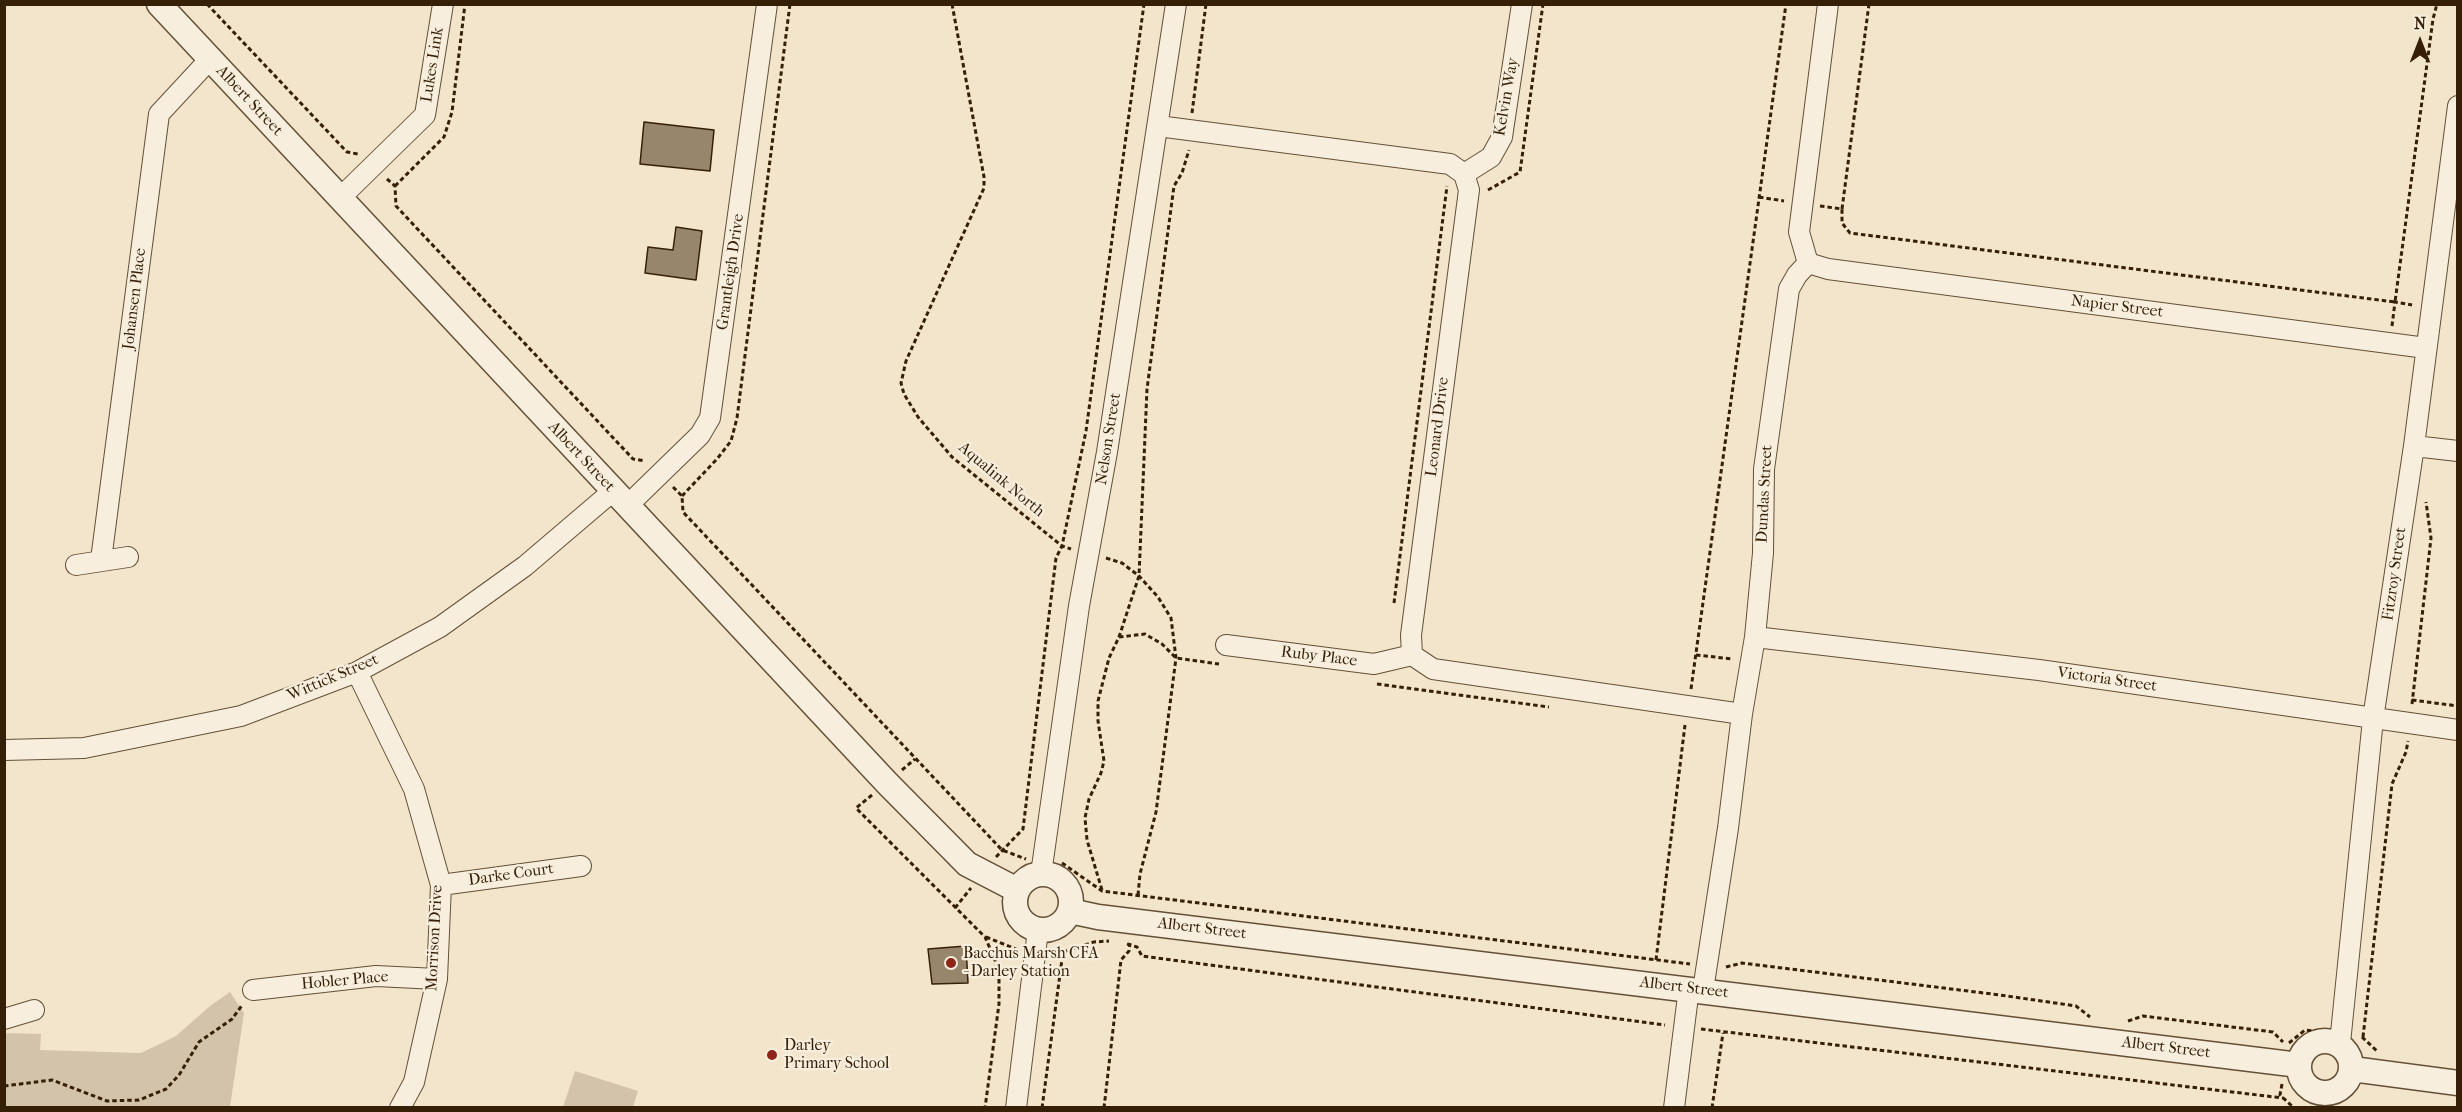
<!DOCTYPE html>
<html>
<head>
<meta charset="utf-8">
<style>
  body { margin:0 }
  #map { position:relative; width:2462px; height:1112px; overflow:hidden; background:#f3e5cb; font-family:"IM FELL French Canon",serif }
  canvas { display:block }
  .frame { position:absolute; inset:0; border:6px solid #351f06; pointer-events:none }
  .north { position:absolute; left:2390px; top:12px; width:60px; height:60px; -webkit-text-stroke:4px #f7eedd; paint-order:stroke; rotate:0deg; font-size:16px; font-weight:700; line-height:24px; text-align:center; color:#351f06 }
  .north::after { content:''; display:block; margin:auto; width:21px; height:27px; background:#351f06; clip-path:polygon(50% 0,100% 100%,50% 72%,0 100%) }
</style>
</head>
<body>
<div id="map">
<canvas width="2462" height="1112"></canvas>
<div class="frame"></div>
<div class="north">N</div>
</div>
<script>
const context = document.querySelector('canvas').getContext('2d');
context.lineJoin = 'round';
function paint(path, color) { context.fillStyle = color; context.fill(path, 'evenodd'); }
const toPath = rows => new Path2D(rows.map(r => 'M' + r).join(''));
function strokePath(path, color, width, dash) { context.strokeStyle = color; context.lineWidth = width; context.lineCap = dash ? 'butt' : 'round'; context.setLineDash(dash || []); context.stroke(path); }
function label(font, color, halo, rows, align = 'center') {
  context.font = font + ' "IM FELL French Canon",serif'; context.lineWidth = 4.5; context.setLineDash([]); context.textBaseline = 'middle'; context.strokeStyle = halo; context.fillStyle = color; for (const [text, x, y, turn = 0] of rows) {
    context.save(); context.translate(x, y); context.rotate((+turn || 0) * Math.PI / 180); context.textAlign = isNaN(turn) ? turn : align; if (halo) context.strokeText(text, 0, 0); context.fillText(text, 0, 0); context.restore();
  }
}
const green = toPath([
  [230,992,244,1013,230,1107,5,1107,5,1033,41,1034,40,1050,141,1053,176,1036,210,1006],
  [575,1071,638,1091,633,1107,563,1107]
]);
const building = toPath([
  [644,122,714,130,710,171,640,164,644,122],
  [676,227,702,231,696,280,645,273,648,247,673,250,676,227],
  [966,946,968,983,932,984,928,949,966,946]
]);
const path = toPath([
  [207,4,347,152,358,154],
  [952,4,984,177,984,188,906,361,901,383,904,394,918,417,952,457,1062,546,1071,549],
  [1192,113,1206,4],
  [387,179,395,186,396,206,633,459,645,461],
  [395,186,444,137,452,112,465,4],
  [1488,190,1520,172,1543,4],
  [1759,197,1784,201],
  [1820,206,1842,209,1842,223,1850,233,2395,302,2433,19,2437,4],
  [1842,209,1869,4],
  [2392,326,2395,302,2412,305],
  [673,487,682,496,683,512,1002,850,1026,859],
  [682,496,717,459,731,441,737,418,790,4],
  [1106,558,1122,563,1139,576,1158,597,1171,618,1176,658,1156,812,1140,874,1138,895],
  [1394,603,1447,186],
  [1119,637,1145,634,1162,644,1176,658,1219,664],
  [1696,655,1733,659],
  [1377,684,1549,707],
  [1691,689,1786,4],
  [2412,700,2458,706],
  [2412,704,2431,538,2426,502],
  [902,770,915,759],
  [872,795,856,808,985,937,995,960,999,977,999,1004,985,1108],
  [996,857,1023,829,1056,558,1062,546,1086,431,1144,4],
  [1062,863,1102,891,1690,964],
  [1102,890,1087,840,1085,818,1089,799,1101,773,1104,761,1098,721,1098,701,1109,658,1119,637,1139,576,1147,389,1174,186,1182,173,1189,150],
  [955,908,971,888],
  [986,937,1016,949],
  [1127,944,1137,947,1142,956,1665,1025],
  [1656,960,1685,725],
  [1726,967,1742,963,2000,995,2076,1006,2090,1017],
  [2128,1021,2143,1016,2273,1032,2283,1042],
  [1701,1029,2283,1098],
  [2362,1037,2377,1051],
  [2363,1037,2392,784,2406,752,2408,741],
  [2289,1043,2305,1030,2323,1032],
  [2282,1084,2280,1095,2294,1108],
  [4,1086,52,1080,107,1101,139,1100,166,1089,179,1075,199,1042,232,1019,243,1004],
  [1042,1108,1063,952,1094,942,1109,941],
  [1104,1108,1121,960,1129,951,1130,943],
  [1712,1108,1723,1033]
]);
const minor = toPath([
  [1158,126,1450,164,1464,174,1469,190,1411,635,1412,655,1433,669,1742,714],
  [1464,174,1491,157,1502,137,1522,4],
  [340,198,425,115,443,4],
  [1808,263,1828,269,2426,348],
  [2414,446,2458,451],
  [627,506,700,435,710,418,767,4],
  [101,560,159,114,210,59],
  [76,565,128,557],
  [1755,637,2039,670,2458,730],
  [1226,645,1374,664,1412,655],
  [357,672,414,789,441,885,437,979,414,1082,400,1108],
  [4,750,84,748,241,716,357,672,440,627,525,566,613,491],
  [1041,874,1079,606,1107,452,1176,4],
  [441,885,581,866],
  [253,990,376,976,437,979],
  [1703,990,1728,828,1742,714,1755,637,1763,553,1764,469,1789,289,1797,275,1808,263,1799,232,1828,4],
  [4,1019,34,1010],
  [2340,1043,2373,719,2414,446,2458,106],
  [1016,1108,1038,930],
  [1674,1108,1689,988]
]);
const tertiary = toPath([
  [159,4,887,783,967,864,1017,890],
  '1015 902a28 28 0 1 1 56 0a28 28 0 1 1-56 0Z',
  [1070,911,1098,917,2299,1065],
  '2299 1067a26 26 0 1 1 52 0a26 26 0 1 1-52 0Z',
  [2352,1069,2458,1083]
]);
const markers = [
  [951,963,6,"#8f2418"],
  [772,1055,6,"#8f2418"]
];
const streetNames = [
  ["Lukes Link",433,65,-81],
  ["Kelvin Way",1507,97,-80],
  ["Albert Street",249,101,47],
  ["Grantleigh Drive",731,272,-82],
  ["Johansen Place",135,299,-83],
  ["Napier Street",2117,307,7],
  ["Leonard Drive",1438,427,-83],
  ["Nelson Street",1109,439,-81],
  ["Albert Street",581,457,47],
  ["Aqualink North",1001,480,40],
  ["Dundas Street",1765,494,-87],
  ["Fitzroy Street",2395,574,-82],
  ["Ruby Place",1319,657,7],
  ["Wittick Street",333,678,-23],
  ["Victoria Street",2107,680,8],
  ["Darke Court",511,875,-8],
  ["Albert Street",1202,929,7],
  ["Morrison Drive",435,938,-87],
  ["Hobler Place",345,981,-5],
  ["Albert Street",1684,988,7],
  ["Albert Street",2166,1048,7]
];
const poiNames = [
  ["Bacchus Marsh CFA",963,954],
  ["- Darley Station",963,972],
  ["Darley",784,1046],
  ["Primary School",784,1064]
];
paint(green, '#d3c3aa');
paint(building, '#98866c');
strokePath(building, '#351f06', 1.5);
strokePath(minor, '#645037', 22);
strokePath(tertiary, '#645037', 27);
strokePath(path, '#351f06', 3, [4.5, 3]);
strokePath(minor, '#f7eedd', 20);
strokePath(tertiary, '#f7eedd', 24);
for (const [x, y, r, color] of markers) { const dot = new Path2D(); dot.arc(x, y, r, 0, 2 * Math.PI); context.fillStyle = color; context.fill(dot); strokePath(dot, '#f7eedd', 2); }
label('16px', '#351f06', '#f7eedd', streetNames);
label('16px', '#351f06', '#f7eedd', poiNames, 'left');
</script>
</body>
</html>
